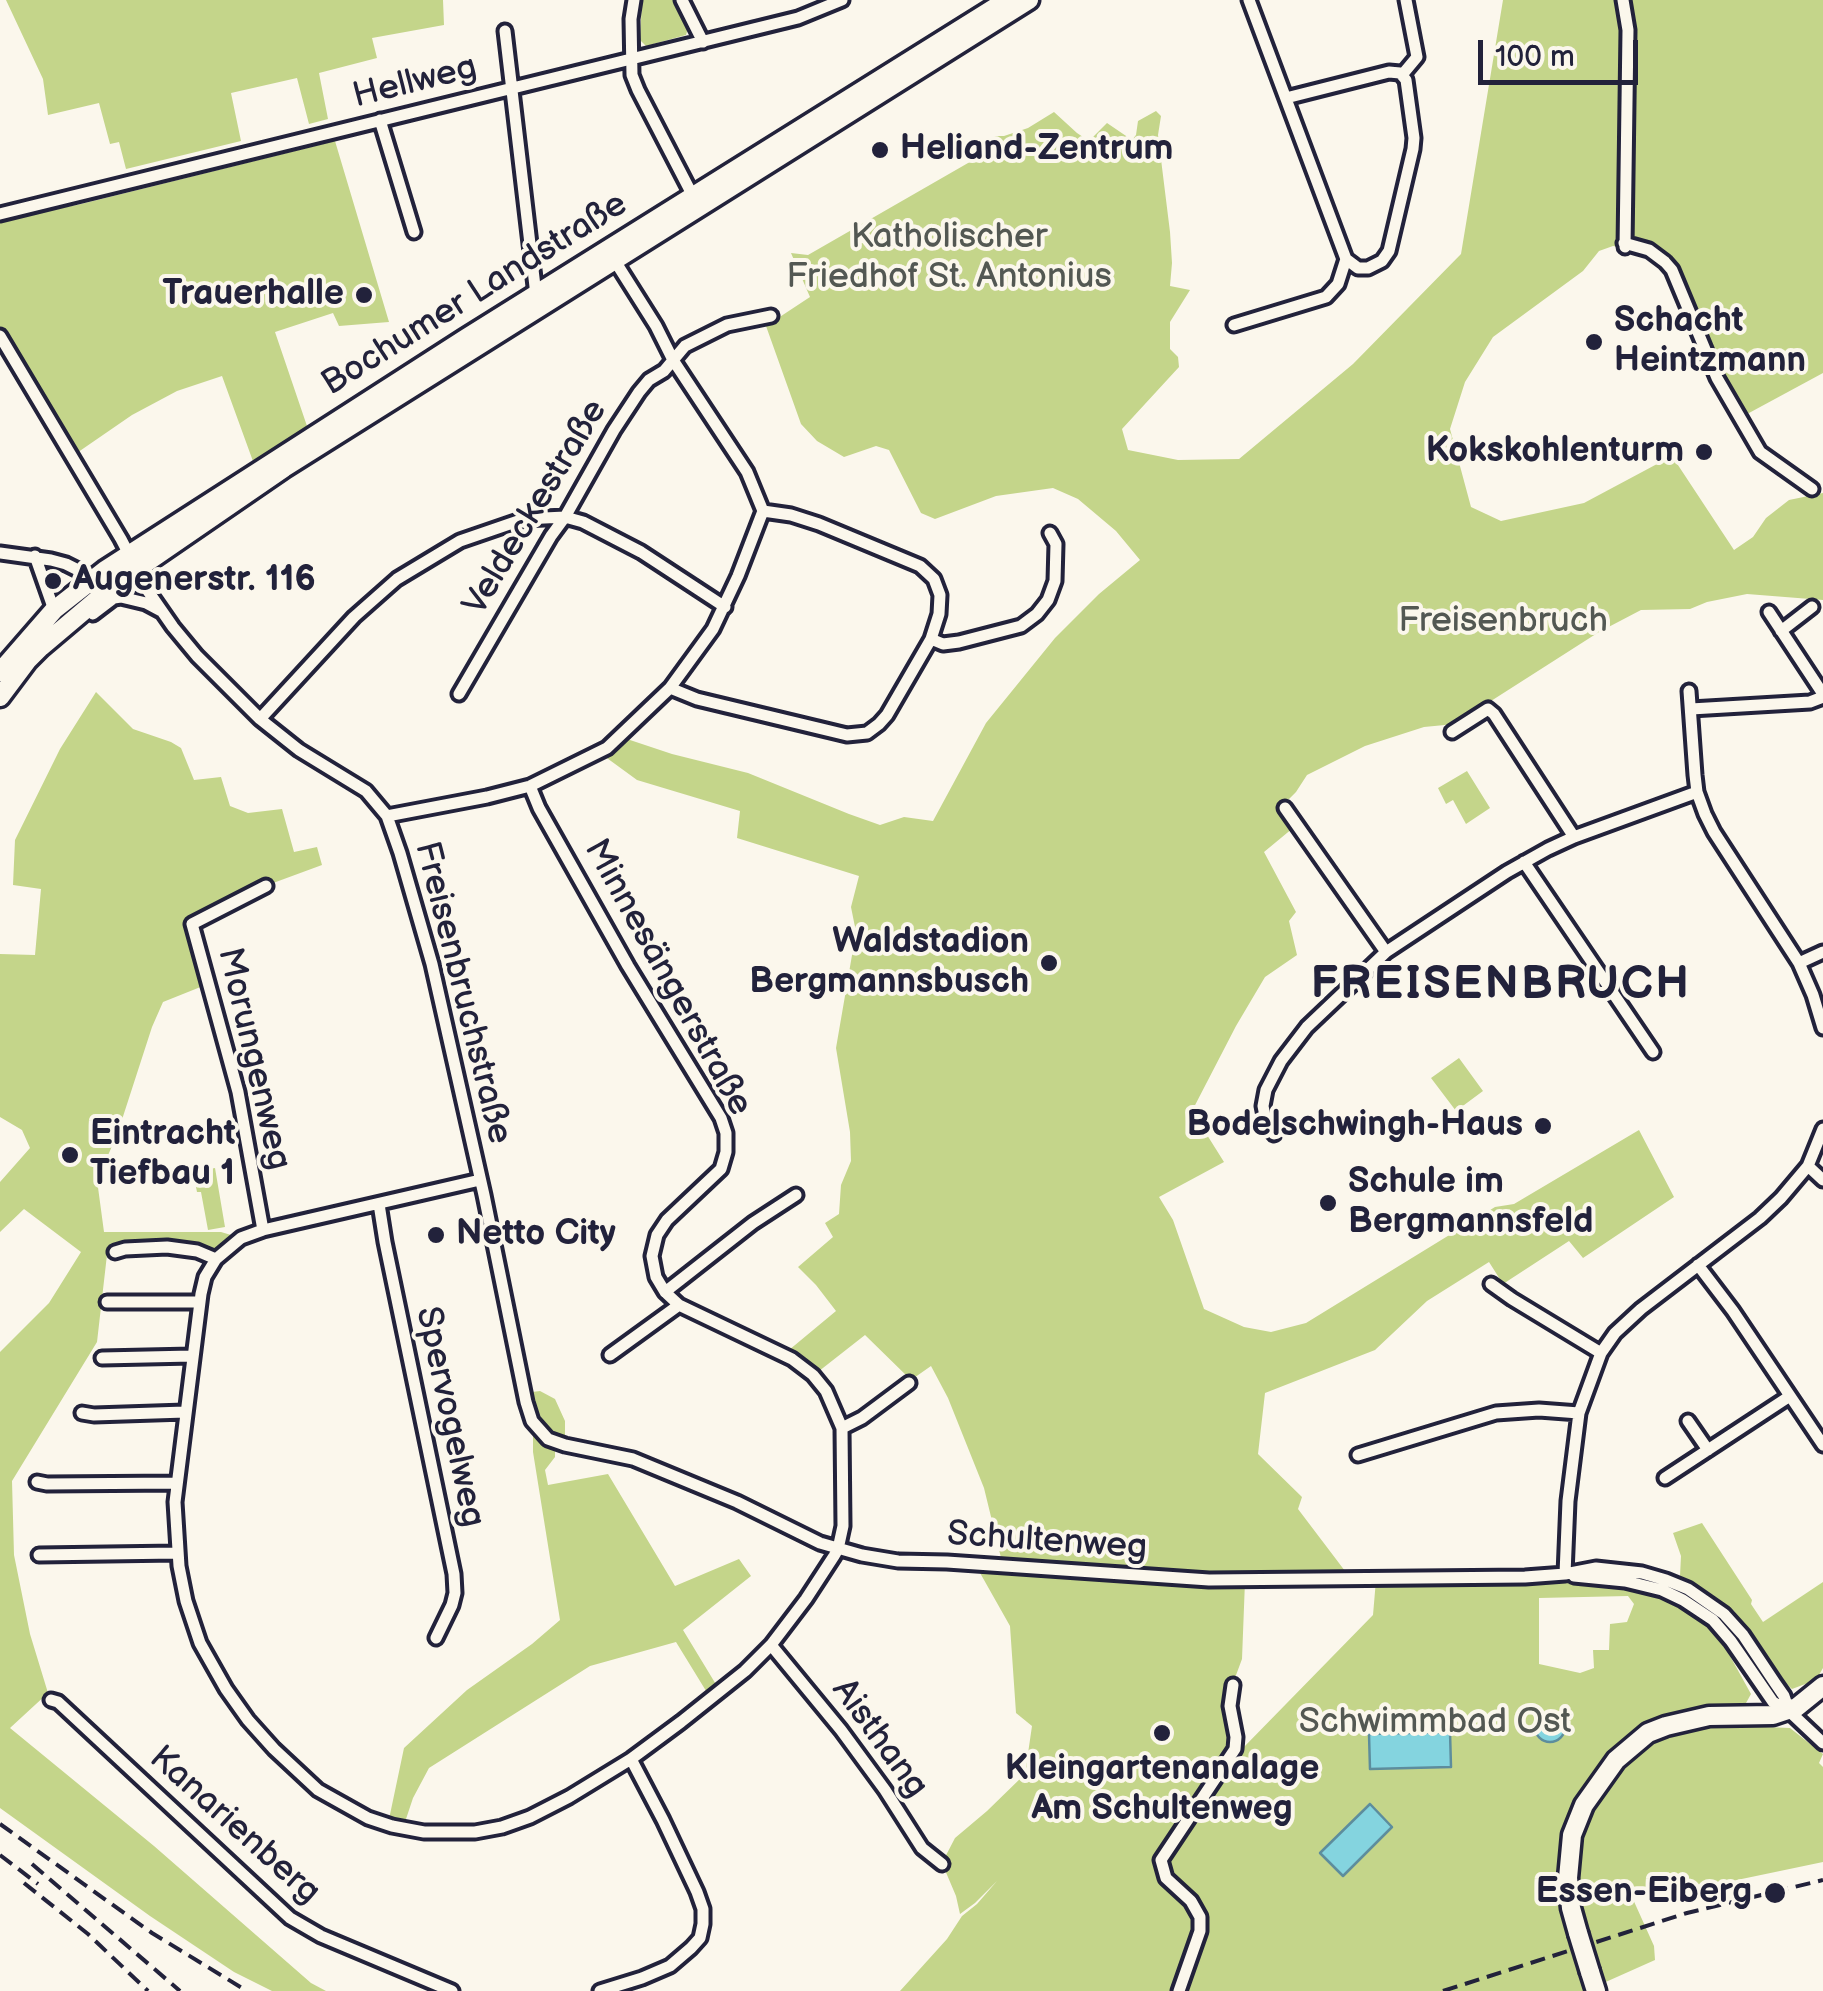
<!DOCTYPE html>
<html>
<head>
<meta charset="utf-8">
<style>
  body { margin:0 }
  #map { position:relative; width:1823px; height:1991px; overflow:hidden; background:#fbf7ec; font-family:"Balsamiq Sans",sans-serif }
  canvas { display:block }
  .scale { position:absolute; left:1478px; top:40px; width:160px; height:45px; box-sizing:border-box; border:5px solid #22223b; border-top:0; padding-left:12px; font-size:30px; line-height:35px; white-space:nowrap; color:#22223b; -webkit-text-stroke:8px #fbf7ec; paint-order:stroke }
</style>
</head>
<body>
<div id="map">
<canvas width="1823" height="1991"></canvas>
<div class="scale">100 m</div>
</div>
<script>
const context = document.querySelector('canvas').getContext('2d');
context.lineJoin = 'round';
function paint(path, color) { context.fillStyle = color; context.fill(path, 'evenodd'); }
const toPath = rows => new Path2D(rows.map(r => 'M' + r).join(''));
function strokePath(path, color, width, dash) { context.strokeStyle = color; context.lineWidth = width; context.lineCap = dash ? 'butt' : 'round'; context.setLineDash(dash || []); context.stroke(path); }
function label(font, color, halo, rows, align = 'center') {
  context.font = font + ' "Balsamiq Sans",sans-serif'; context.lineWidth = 8; context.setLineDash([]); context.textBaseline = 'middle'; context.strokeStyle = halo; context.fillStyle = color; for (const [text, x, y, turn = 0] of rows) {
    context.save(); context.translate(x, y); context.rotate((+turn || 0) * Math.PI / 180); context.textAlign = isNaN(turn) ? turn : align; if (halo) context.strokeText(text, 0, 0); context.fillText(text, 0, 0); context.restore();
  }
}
const green = toPath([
  [6,0,443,0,444,25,372,38,377,58,319,73,328,119,309,124,297,78,231,93,241,141,126,169,119,142,110,144,99,103,48,115,43,79],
  [642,0,677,0,689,25,686,35,646,46,640,40],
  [1503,0,1823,0,1823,373,1749,413,1735,424,1723,403,1668,274,1661,264,1636,250,1613,246,1599,251,1583,271,1493,337,1465,382,1450,429,1471,507,1501,521,1584,503,1672,456,1734,550,1753,537,1766,518,1789,500,1823,493,1823,600,1747,594,1707,602,1690,609,1641,610,1599,632,1455,724,1424,727,1365,746,1307,775,1296,792,1282,806,1293,828,1264,852,1296,912,1289,921,1297,955,1265,977,1236,1026,1192,1111,1224,1162,1159,1197,1173,1220,1204,1309,1244,1327,1271,1332,1306,1323,1495,1207,1514,1204,1639,1130,1674,1197,1583,1258,1569,1241,1503,1284,1489,1262,1427,1301,1375,1350,1265,1393,1258,1454,1302,1497,1298,1509,1345,1571,1245,1581,1242,1659,1229,1694,1228,1753,1242,1749,1373,1615,1376,1580,1565,1574,1662,1590,1709,1618,1751,1694,1746,1703,1739,1707,1741,1726,1790,1728,1823,1754,1819,1763,1823,1767,1823,1862,1713,1885,1632,1897,1654,1946,1655,1960,1590,1989,1590,1991,900,1991,947,1939,962,1916,977,1904,997,1881,975,1903,960,1914,956,1896,942,1863,955,1838,987,1811,1025,1774,1032,1726,1016,1713,1010,1626,975,1564,1003,1566,984,1488,948,1398,931,1366,911,1380,865,1335,814,1375,783,1355,836,1311,816,1285,798,1267,833,1237,825,1223,839,1214,841,1185,851,1161,850,1132,836,1048,856,932,851,907,859,876,737,838,740,811,637,780,600,753,621,737,672,754,748,773,849,814,880,825,904,817,933,821,986,723,1055,638,1099,594,1140,560,1116,531,1078,499,1053,488,996,496,935,519,921,513,889,450,876,446,844,457,817,441,801,424,766,326,810,297,791,253,808,255,975,159,974,156,995,146,994,136,1004,136,1028,128,1054,112,1077,133,1089,141,1107,123,1132,140,1136,135,1138,121,1156,111,1161,116,1158,135,1170,232,1172,263,1170,286,1190,290,1170,322,1170,349,1178,357,1179,367,1122,429,1128,450,1178,460,1239,459,1353,364,1461,254],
  [1628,1596,1634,1604,1627,1622,1610,1624,1609,1650,1593,1650,1594,1668,1580,1673,1539,1664,1539,1598],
  [335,141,389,322,339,326,333,313,275,332,308,429,254,464,222,376,177,391,132,415,71,457,0,335,0,219,77,205],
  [96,692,133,729,171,742,181,748,194,780,221,777,230,806,248,813,282,809,294,852,317,847,322,865,265,886,192,924,208,984,163,1002,152,1027,117,1135,97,1180,104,1232,221,1232,241,1238,218,1256,211,1250,168,1244,108,1246,97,1342,12,1481,14,1555,30,1634,48,1693,10,1728,154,1846,311,1983,326,1991,272,1991,234,1972,150,1916,0,1808,0,1352,49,1303,81,1252,24,1209,0,1232,0,1182,30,1148,22,1130,0,1117,0,954,35,955,41,889,13,885,15,840,60,749],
  [1467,771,1490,808,1466,824,1453,800,1446,804,1438,788],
  [1459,1058,1483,1091,1456,1111,1431,1078],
  [215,1168,225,1227,208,1230,201,1192,197,1192,193,1172],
  [540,1391,555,1399,565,1421,565,1445,555,1443,555,1457,545,1470,548,1485,608,1474,675,1586,739,1559,751,1576,683,1630,720,1691,711,1699,676,1642,590,1666,429,1768,413,1798,403,1828,388,1824,404,1748,467,1690,532,1644,560,1620,533,1452,533,1433,536,1427,524,1393],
  [1702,1523,1752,1600,1751,1604,1763,1622,1823,1582,1823,1668,1816,1680,1792,1689,1782,1680,1734,1611,1680,1576,1681,1556,1673,1533]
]);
const water = toPath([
  '1535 1727a15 15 0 1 1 30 0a15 15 0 1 1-30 0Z',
  [1450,1732,1451,1767,1370,1769,1369,1734,1450,1732],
  [1370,1804,1392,1827,1343,1876,1320,1853,1370,1804]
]);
const street = toPath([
  [634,0,631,19,632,75,638,90,695,200],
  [682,0,703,42],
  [1249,0,1346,259,1358,268,1368,268,1382,261,1389,251,1413,149,1414,138,1406,80,1400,73,1389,72,1286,98],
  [1623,0,1628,30,1625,247],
  [505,31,536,295],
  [1402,75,1417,57,1406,0],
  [380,120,414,232],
  [0,214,798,18,842,0],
  [1624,243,1649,250,1665,262,1672,270,1717,378,1760,452,1812,489],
  [1234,325,1326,297,1338,284,1346,259],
  [0,336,121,539,148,591,173,627,197,656,260,719,299,750,366,791,387,816,400,853,432,964,484,1195,526,1402,532,1421,548,1439,565,1445,633,1459,737,1502,820,1543,862,1555,898,1561,947,1562,1209,1580,1525,1577,1565,1574,1596,1568,1642,1573,1666,1580,1688,1589,1724,1614,1743,1635,1775,1683,1784,1696,1789,1711],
  [0,553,51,560,66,564,94,578],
  [35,556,54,610],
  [1769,612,1823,694],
  [93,614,114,598,121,597,146,603,161,611],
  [1781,631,1812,607],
  [931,639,943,644,959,642,1021,626,1037,614,1048,600,1055,581,1056,544,1050,533],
  [670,688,697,699,847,735,867,733,879,724,887,715,931,639,939,614,940,595,934,579,920,566,819,524,791,515,763,511],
  [1689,691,1695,775,1697,792,1705,814,1714,832,1799,963,1813,995,1823,1028],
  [459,694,551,536,565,517,614,430,639,392,649,380,664,371,685,346,727,325,771,316],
  [1691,709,1810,702,1823,697],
  [260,719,354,617,397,579,460,541,524,519,565,517,583,522,641,552,725,607],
  [1452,732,1488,709,1494,714,1574,837],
  [1285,808,1386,952],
  [387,816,487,797,530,786,607,748,670,688,713,629,738,576,763,511,747,472,673,360,656,326,615,261],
  [1524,862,1653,1052],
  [1799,963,1823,952],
  [1274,1134,1266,1121,1263,1106,1266,1090,1281,1061,1307,1027,1386,952,1507,872,1548,849,1574,837,1697,792],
  [1808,1166,1823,1180],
  [480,1180,263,1230,241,1238,216,1259,205,1277,201,1294,175,1502,179,1566,186,1601,200,1643,226,1689,248,1720,274,1749,318,1790,368,1818,392,1826,424,1832,475,1832,502,1827,530,1817,569,1797,631,1759,681,1722,745,1671,771,1645,806,1599,834,1556,838,1549,843,1526,842,1428,826,1391,813,1375,792,1359,679,1305,665,1292,656,1277,652,1256,657,1235,667,1220,721,1169,726,1152,726,1133,721,1118,628,966,539,808,530,786],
  [379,1204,385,1242,454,1574,455,1593,452,1605,436,1638],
  [263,1230,238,1092,192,924,266,886],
  [115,1252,125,1249,167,1247,197,1251,216,1259],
  [1698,1265,1733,1311,1823,1445],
  [1491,1284,1512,1299,1601,1353],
  [665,1292,753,1223,796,1195],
  [107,1302,200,1302],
  [610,1355,679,1305],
  [102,1358,192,1356],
  [82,1413,94,1415,185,1412],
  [1688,1421,1708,1450],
  [842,1428,862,1418,909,1383],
  [1358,1455,1496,1413,1539,1410,1579,1413],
  [1665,1478,1790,1396],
  [37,1482,47,1484,177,1483],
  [39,1555,176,1553],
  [1565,1574,1568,1501,1579,1413,1601,1353,1615,1333,1641,1309,1760,1218,1781,1198,1808,1166,1823,1129],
  [1574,1576,1625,1581,1662,1590,1683,1600,1713,1620,1731,1641,1773,1702,1789,1711,1823,1743],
  [771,1645,841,1730,885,1790,922,1848,942,1864],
  [51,1700,58,1702,290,1918,321,1936,452,1991],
  [600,1991,642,1978,670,1966,691,1948,700,1938,703,1924,703,1909,697,1892,663,1820,631,1759],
  [1179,1991,1200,1931,1200,1917,1191,1901,1166,1878,1161,1860,1235,1749,1236,1737,1230,1706,1233,1685]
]);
const secondary = toPath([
  [0,672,54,610,105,570,466,338,1007,0],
  [0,697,27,661,41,647,118,582,284,468,1029,0],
  [1578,1933,1571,1908,1568,1878,1572,1835,1584,1805,1616,1760,1648,1733,1666,1726,1709,1716,1773,1715,1797,1707,1823,1686],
  [1590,1972,1596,1991]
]);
const rail = toPath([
  [0,1824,152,1933,247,1991],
  [0,1855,38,1884],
  [32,1864,180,1991],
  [24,1883,88,1934,148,1991],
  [1443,1991,1687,1913,1823,1880]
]);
const secondaryBridge = toPath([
  [1578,1933,1590,1972]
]);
const markers = [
  [880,150,10,"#22223b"],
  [364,295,10,"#22223b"],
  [1594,342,10,"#22223b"],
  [1704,452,10,"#22223b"],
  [53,581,10,"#22223b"],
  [1049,963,10,"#22223b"],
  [1543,1126,10,"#22223b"],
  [70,1155,10,"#22223b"],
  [1328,1203,10,"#22223b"],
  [436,1235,10,"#22223b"],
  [1162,1733,10,"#22223b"],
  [1775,1893,12,"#22223b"]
];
const streetNames = [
  ["Hellweg",415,83,-14],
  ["Bochumer Landstraße",475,295,-32],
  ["Veldeckestraße",536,508,-59],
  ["Minnesängerstraße",667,978,61],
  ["Freisenbruchstraße",462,993,76],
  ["Morungenweg",253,1059,77],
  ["Spervogelweg",449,1417,78],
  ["Schultenweg",1047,1542,4],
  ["Aisthang",879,1739,54],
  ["Kanarienberg",234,1826,42]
];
const poiNames = [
  ["Heliand-Zentrum",900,150],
  ["Trauerhalle",344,295,"right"],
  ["Schacht",1614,322],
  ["Heintzmann",1614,362],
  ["Kokskohlenturm",1684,452,"right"],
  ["Augenerstr. 116",73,581],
  ["Waldstadion",1029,943,"right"],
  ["Bergmannsbusch",1029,983,"right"],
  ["Bodelschwingh-Haus",1523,1126,"right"],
  ["Eintracht",90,1135],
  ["Tiefbau 1",90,1175],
  ["Schule im",1348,1183],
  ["Bergmannsfeld",1348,1223],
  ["Netto City",456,1235],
  ["Kleingartenanalage",1162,1770,"center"],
  ["Am Schultenweg",1162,1810,"center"],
  ["Essen-Eiberg",1752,1893,"right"]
];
const parkNames = [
  ["Katholischer",949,238],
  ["Friedhof St. Antonius",949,278],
  ["Freisenbruch",1503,622],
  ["Schwimmbad Ost",1435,1723]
];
const districtNames = [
  ["FREISENBRUCH",1501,987]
];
paint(green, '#c4d58a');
paint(water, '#84d4df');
strokePath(water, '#5d8d9d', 2.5);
strokePath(street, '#22223b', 19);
strokePath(secondary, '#22223b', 25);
strokePath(street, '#fbf7ec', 11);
strokePath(secondary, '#fbf7ec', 18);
strokePath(rail, '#22223b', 4, [15, 8]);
strokePath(secondaryBridge, '#22223b', 25, []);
strokePath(secondaryBridge, '#fbf7ec', 18);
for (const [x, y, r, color] of markers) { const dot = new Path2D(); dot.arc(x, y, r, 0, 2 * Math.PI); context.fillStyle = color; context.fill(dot); strokePath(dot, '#fbf7ec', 4); }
label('35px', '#22223b', '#fbf7ec', streetNames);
label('bold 35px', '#22223b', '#fbf7ec', poiNames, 'left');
label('35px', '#535853', '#fbf7ec', parkNames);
context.letterSpacing = '2.5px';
label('bold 45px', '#22223b', '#fbf7ec', districtNames);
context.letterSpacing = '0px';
</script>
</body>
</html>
